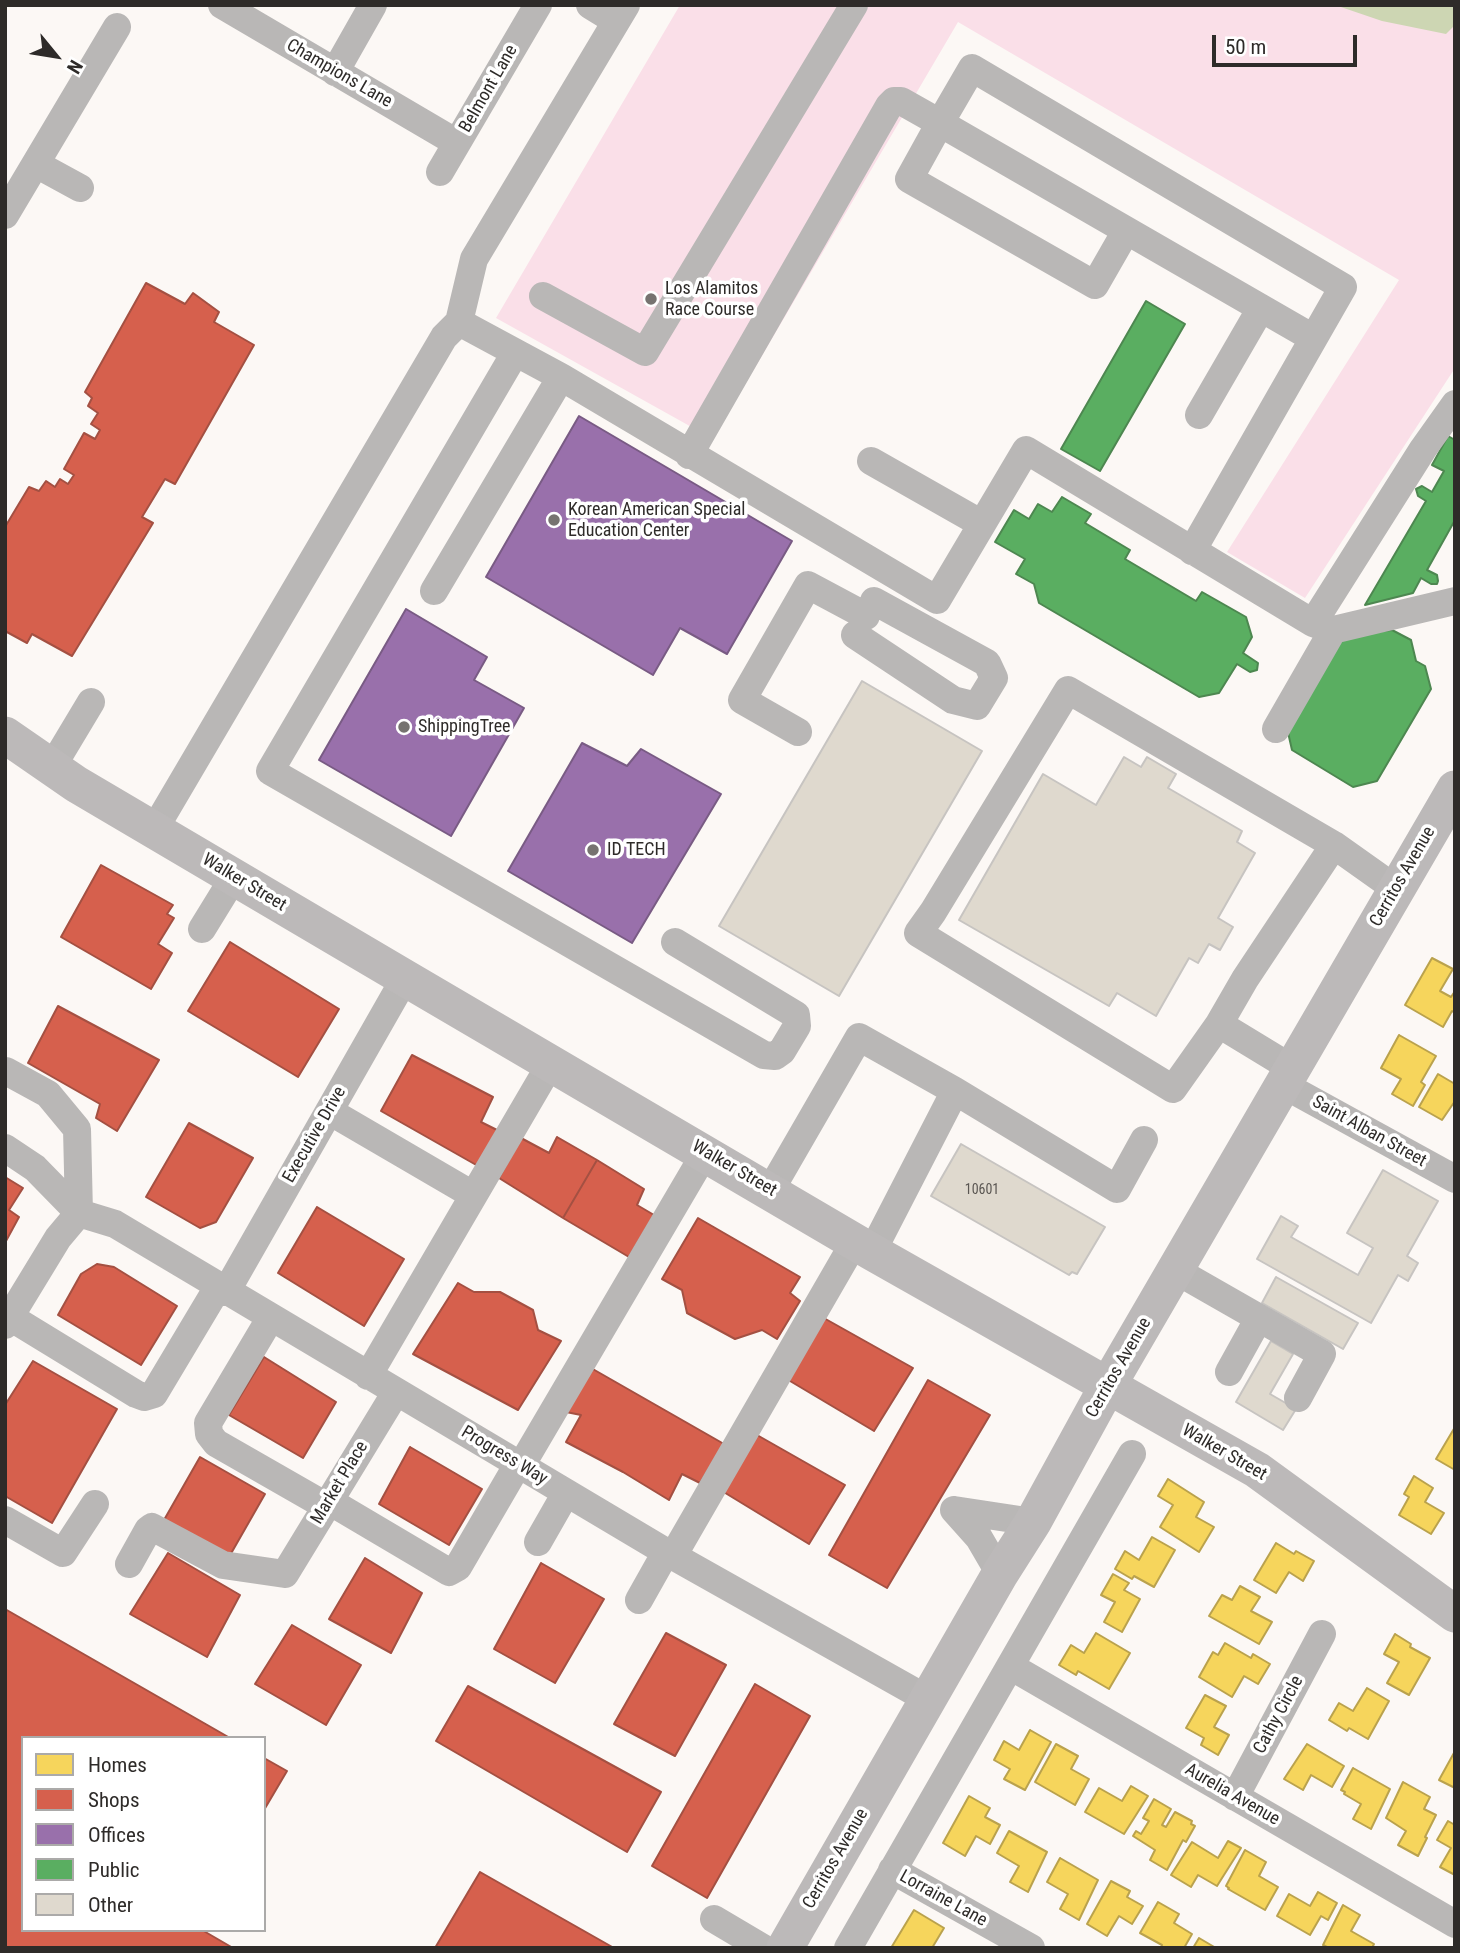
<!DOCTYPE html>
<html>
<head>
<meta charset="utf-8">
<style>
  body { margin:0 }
  #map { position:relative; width:1460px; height:1953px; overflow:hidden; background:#fcf8f5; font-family:"Roboto Condensed",sans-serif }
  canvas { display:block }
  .frame { position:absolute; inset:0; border:7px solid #2e2b29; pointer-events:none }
  .legend { position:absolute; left:21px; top:1736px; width:245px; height:196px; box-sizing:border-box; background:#fff; border:2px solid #abaaa9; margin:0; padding:9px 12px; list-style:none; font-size:21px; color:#2e2b29 }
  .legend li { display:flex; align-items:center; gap:14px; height:35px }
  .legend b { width:35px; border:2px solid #abaaa9 }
  .north { position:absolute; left:21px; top:21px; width:70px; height:70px; -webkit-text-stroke:5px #fff; paint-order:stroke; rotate:120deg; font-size:19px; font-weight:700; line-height:28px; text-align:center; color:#2e2b29 }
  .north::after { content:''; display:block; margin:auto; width:24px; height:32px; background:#2e2b29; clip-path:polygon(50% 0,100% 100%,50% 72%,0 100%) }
  .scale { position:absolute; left:1212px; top:35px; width:145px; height:32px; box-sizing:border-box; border:4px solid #2e2b29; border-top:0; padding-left:9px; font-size:21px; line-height:24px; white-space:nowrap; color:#2e2b29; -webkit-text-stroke:5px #fff; paint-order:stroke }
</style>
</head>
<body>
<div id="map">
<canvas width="1460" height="1953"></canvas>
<div class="frame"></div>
<ul class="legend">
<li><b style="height:19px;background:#f6d55c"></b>Homes</li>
<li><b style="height:19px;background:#d6604d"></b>Shops</li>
<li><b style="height:19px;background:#9970ab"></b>Offices</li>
<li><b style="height:19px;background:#5aae61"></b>Public</li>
<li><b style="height:19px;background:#dfd9ce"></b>Other</li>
</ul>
<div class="north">N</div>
<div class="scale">50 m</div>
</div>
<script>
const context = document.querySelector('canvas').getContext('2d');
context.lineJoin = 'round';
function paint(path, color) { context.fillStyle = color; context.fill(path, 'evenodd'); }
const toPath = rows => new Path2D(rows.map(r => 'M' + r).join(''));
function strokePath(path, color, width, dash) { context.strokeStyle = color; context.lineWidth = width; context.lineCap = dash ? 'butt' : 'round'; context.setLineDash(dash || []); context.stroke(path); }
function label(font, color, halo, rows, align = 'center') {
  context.font = font + ' "Roboto Condensed",sans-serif'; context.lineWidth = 7; context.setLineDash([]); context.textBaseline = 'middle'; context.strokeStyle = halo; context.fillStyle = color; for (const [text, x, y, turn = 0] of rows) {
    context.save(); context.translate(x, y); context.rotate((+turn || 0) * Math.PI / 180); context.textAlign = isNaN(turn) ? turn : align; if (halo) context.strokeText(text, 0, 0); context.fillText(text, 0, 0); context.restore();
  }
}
const green = toPath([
  [680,5,1455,5,1455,368,1305,598,1227,552,1399,280,958,22,713,439,496,318]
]);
const water = toPath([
  [1335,5,1455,5,1455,25,1446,34,1382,21]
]);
const homes = toPath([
  [1432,958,1453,969,1440,991,1451,997,1455,991,1455,1013,1452,1011,1443,1027,1405,1005,1432,958],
  [1399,1035,1436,1056,1421,1082,1425,1085,1413,1106,1392,1094,1401,1079,1381,1068,1399,1035],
  [1438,1074,1455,1084,1455,1101,1442,1120,1419,1107,1438,1074],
  [1455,1427,1455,1470,1436,1459,1455,1427],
  [1414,1476,1433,1488,1425,1502,1444,1513,1431,1534,1399,1515,1409,1497,1404,1494,1414,1476],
  [1168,1479,1204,1502,1196,1517,1214,1527,1199,1552,1160,1527,1173,1505,1158,1496,1168,1479],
  [1152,1537,1175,1550,1154,1587,1134,1576,1132,1579,1115,1569,1125,1551,1139,1560,1152,1537],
  [1276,1543,1294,1554,1296,1551,1314,1561,1303,1581,1289,1572,1276,1593,1254,1580,1276,1543],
  [1113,1574,1129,1583,1124,1590,1140,1599,1122,1632,1104,1622,1115,1602,1101,1595,1113,1574],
  [1240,1586,1260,1597,1251,1611,1272,1622,1259,1644,1209,1616,1222,1595,1232,1600,1240,1586],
  [1096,1633,1130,1653,1109,1689,1078,1671,1076,1675,1059,1665,1071,1645,1084,1653,1096,1633],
  [1395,1634,1411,1644,1410,1647,1430,1658,1409,1695,1387,1683,1399,1662,1384,1654,1395,1634],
  [1225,1643,1251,1658,1253,1654,1270,1664,1258,1684,1244,1676,1232,1697,1199,1677,1213,1652,1218,1655,1225,1643],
  [1367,1688,1389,1701,1368,1739,1349,1728,1347,1731,1329,1720,1339,1703,1353,1711,1367,1688],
  [1205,1695,1226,1706,1214,1727,1229,1735,1218,1755,1201,1745,1204,1738,1186,1728,1205,1695],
  [1030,1730,1051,1742,1025,1790,1004,1779,1010,1769,994,1760,1004,1741,1019,1750,1030,1730],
  [1056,1744,1078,1756,1071,1769,1089,1779,1075,1805,1035,1782,1056,1744],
  [1307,1744,1344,1766,1332,1787,1311,1775,1303,1790,1284,1779,1307,1744],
  [1455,1751,1455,1788,1439,1780,1455,1751],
  [1353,1768,1390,1789,1371,1829,1353,1819,1361,1804,1344,1794,1345,1792,1341,1790,1353,1768],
  [1403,1782,1430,1797,1424,1809,1436,1815,1425,1837,1427,1838,1418,1856,1398,1845,1406,1831,1386,1818,1403,1782],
  [1131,1786,1148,1796,1124,1834,1085,1812,1099,1788,1122,1801,1131,1786],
  [969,1796,990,1808,985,1817,1000,1825,990,1844,976,1836,965,1856,943,1843,969,1796],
  [1154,1799,1171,1809,1162,1825,1166,1827,1175,1812,1192,1821,1191,1824,1195,1826,1186,1842,1183,1840,1167,1870,1150,1860,1155,1850,1133,1836,1136,1831,1141,1834,1149,1821,1143,1818,1154,1799],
  [1448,1821,1455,1825,1455,1875,1440,1867,1451,1848,1437,1840,1448,1821],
  [1009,1831,1047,1852,1028,1892,1010,1882,1019,1866,997,1853,1009,1831],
  [1228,1841,1241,1848,1217,1886,1198,1875,1191,1887,1171,1875,1192,1842,1218,1858,1228,1841],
  [1245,1850,1266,1862,1259,1876,1278,1887,1265,1910,1228,1889,1229,1888,1226,1886,1245,1850],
  [1060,1858,1098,1880,1079,1920,1060,1909,1068,1894,1047,1882,1060,1858],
  [1111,1881,1130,1891,1127,1897,1143,1906,1132,1924,1119,1916,1107,1936,1087,1924,1111,1881],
  [1318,1892,1337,1903,1328,1920,1321,1916,1310,1935,1277,1916,1289,1894,1310,1906,1318,1892],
  [1158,1902,1179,1914,1174,1923,1192,1934,1184,1948,1161,1948,1162,1945,1140,1933,1158,1902],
  [1343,1905,1360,1915,1351,1931,1374,1944,1372,1948,1329,1948,1323,1945,1343,1905],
  [914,1910,944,1928,932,1948,891,1948,914,1910],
  [1199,1938,1216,1948,1193,1948,1199,1938]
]);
const shops = toPath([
  [146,283,185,304,193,293,219,312,214,322,254,345,175,484,165,479,142,517,153,523,72,656,32,634,27,643,5,631,5,527,29,487,39,491,46,481,55,487,60,479,68,484,74,475,64,469,84,433,95,439,100,430,91,424,98,413,88,406,92,398,85,392,146,283],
  [101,865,173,905,167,914,174,918,158,944,172,953,151,989,61,937,101,865],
  [230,942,339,1009,298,1077,188,1011,230,942],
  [58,1006,159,1060,117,1131,96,1118,100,1104,28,1063,58,1006],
  [412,1055,493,1097,481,1122,497,1130,478,1166,381,1111,412,1055],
  [189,1123,253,1158,216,1222,200,1228,146,1197,189,1123],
  [557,1137,597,1160,563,1218,499,1178,521,1138,549,1153,557,1137],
  [597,1160,644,1189,637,1205,654,1215,629,1257,563,1218,597,1160],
  [5,1177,23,1188,9,1210,19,1217,6,1241,5,1177],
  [317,1207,404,1259,364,1326,278,1273,317,1207],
  [698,1218,800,1277,790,1293,800,1301,777,1339,762,1330,735,1339,687,1313,682,1290,662,1279,698,1218],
  [97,1264,114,1267,177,1306,141,1365,58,1315,81,1274,97,1264],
  [458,1283,474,1292,500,1292,533,1310,538,1330,561,1341,518,1410,413,1354,458,1283],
  [822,1317,913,1368,874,1431,785,1378,822,1317],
  [264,1357,336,1402,303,1458,229,1415,264,1357],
  [33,1361,117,1409,52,1523,5,1496,5,1405,33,1361],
  [591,1368,724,1444,700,1483,682,1474,669,1500,623,1472,566,1442,581,1415,566,1412,591,1368],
  [928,1380,990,1415,887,1588,829,1555,928,1380],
  [757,1435,845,1485,809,1544,722,1491,757,1435],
  [410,1447,482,1489,449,1545,379,1504,410,1447],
  [200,1457,265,1494,229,1557,164,1520,200,1457],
  [168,1553,240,1595,207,1657,130,1614,168,1553],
  [365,1558,422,1593,391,1653,329,1619,365,1558],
  [541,1563,604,1599,555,1683,494,1649,541,1563],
  [5,1609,230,1738,23,1738,23,1930,202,1930,233,1948,5,1948,5,1609],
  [292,1625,361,1665,326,1725,255,1684,292,1625],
  [666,1633,726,1665,675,1756,614,1724,666,1633],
  [755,1684,810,1716,707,1898,652,1866,755,1684],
  [468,1686,661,1792,627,1852,436,1741,468,1686],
  [264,1758,287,1771,264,1810,264,1758],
  [480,1872,614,1948,435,1948,480,1872]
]);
const offices = toPath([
  [579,416,792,541,727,654,680,628,653,675,486,577,579,416],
  [406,609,487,657,474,680,524,708,451,836,319,760,406,609],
  [582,743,627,766,641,749,721,794,632,943,508,871,582,743]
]);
const public = toPath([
  [1146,301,1185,324,1100,471,1061,449,1146,301],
  [1448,436,1455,440,1455,520,1427,570,1437,575,1438,581,1437,584,1431,584,1421,578,1413,593,1365,605,1426,501,1418,496,1416,489,1422,486,1432,492,1444,471,1432,465,1448,436],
  [1062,497,1091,514,1085,523,1130,550,1125,559,1196,601,1202,592,1246,617,1252,637,1243,653,1258,663,1257,670,1250,672,1237,664,1219,693,1199,697,1039,603,1034,584,1016,574,1025,559,995,542,1014,510,1029,519,1038,504,1052,512,1062,497],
  [1392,630,1411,640,1416,661,1425,666,1431,689,1377,781,1353,787,1292,750,1287,728,1339,636,1392,630]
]);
const building = toPath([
  [862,681,982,751,839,996,719,926,862,681],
  [1124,757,1141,767,1147,757,1176,774,1168,788,1242,831,1237,842,1255,853,1218,918,1233,927,1220,950,1209,944,1198,963,1189,958,1156,1016,1117,993,1109,1006,959,920,1043,774,1096,805,1124,757],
  [961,1144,1105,1227,1077,1274,1072,1272,1069,1275,931,1196,961,1144],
  [1383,1170,1438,1201,1407,1256,1418,1263,1408,1281,1398,1275,1371,1323,1257,1259,1281,1216,1298,1226,1291,1237,1358,1275,1373,1248,1347,1233,1383,1170],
  [1276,1277,1358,1323,1343,1349,1262,1303,1276,1277],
  [1271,1341,1293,1354,1270,1394,1296,1409,1283,1430,1236,1402,1271,1341]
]);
const minor = toPath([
  [222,5,457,143],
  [590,5,616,21],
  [335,72,373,5],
  [36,164,80,188],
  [440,172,538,5],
  [5,215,117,27],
  [1126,231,1095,285,909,179,940,123,1313,338],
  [543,296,645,352,854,5],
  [459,322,561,377,937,600,1026,450,1313,623,1423,449,1455,404],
  [515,353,270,771,764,1055,775,1056,782,1051,797,1026,796,1015,675,942],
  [1199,415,1261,308],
  [689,455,889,106,894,101,901,101,940,123,972,68,1343,287,1192,551],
  [871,461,982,524],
  [434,591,561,377],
  [1313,623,1333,630,1455,601],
  [855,635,953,700,977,706,994,678,987,663,874,601],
  [1276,729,1333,630],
  [798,732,742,700,808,585,866,616],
  [52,767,91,702],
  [154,830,444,337,459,322,474,259,626,5],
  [202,929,234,877],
  [1219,1024,1245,979,1334,845],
  [1293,1069,1219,1024,1173,1089,918,933,933,912,1068,690,1334,845,1396,889],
  [6,1071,48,1094,77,1129,79,1213],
  [1282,1084,1455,1179],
  [329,1111,473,1195],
  [5,1148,35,1168,79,1213,115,1224,666,1552,929,1700],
  [770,1191,859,1037,955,1091],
  [872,1252,955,1091,1117,1189,1144,1140],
  [1175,1270,1322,1354,1298,1398],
  [226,1292,405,978],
  [10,1317,136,1394,144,1397,154,1394,218,1287],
  [271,1317,208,1423,209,1434,216,1443,326,1506],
  [5,1325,58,1238,79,1213],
  [1229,1372,1259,1318],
  [368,1376,551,1063],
  [521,1466,705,1153],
  [329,1501,449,1572,458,1567,518,1464],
  [954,1510,1033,1522],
  [954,1510,979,1538,1000,1574],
  [5,1520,63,1553,95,1504],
  [538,1542,566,1493],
  [673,1556,855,1241],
  [129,1564,148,1530,152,1527,223,1565,285,1574,396,1392],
  [639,1600,666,1552],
  [1010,1666,1455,1924],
  [1235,1797,1322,1634],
  [892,1870,1031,1948],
  [714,1919,763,1948],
  [848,1948,1132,1454]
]);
const major = toPath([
  [5,735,76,784,405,978,872,1252,1257,1470,1455,1614],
  [785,1948,1000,1574,1033,1522,1107,1387,1455,789]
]);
const markers = [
  [651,299,7,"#767370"],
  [554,520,7,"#767370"],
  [404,727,7,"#767370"],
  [593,850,7,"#767370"]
];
const numberNames = [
  ["10601",982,1190]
];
const streetNames = [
  ["Champions Lane",339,74,30],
  ["Belmont Lane",489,89,-60],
  ["Cerritos Avenue",1403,877,-60],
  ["Walker Street",244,883,31],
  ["Saint Alban Street",1369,1132,29],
  ["Executive Drive",315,1135,-60],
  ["Walker Street",734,1169,30],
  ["Cerritos Avenue",1119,1368,-60],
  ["Walker Street",1224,1453,30],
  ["Progress Way",504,1456,31],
  ["Market Place",340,1483,-59],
  ["Cathy Circle",1279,1715,-62],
  ["Aurelia Avenue",1232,1795,30],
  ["Cerritos Avenue",836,1859,-60],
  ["Lorraine Lane",943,1899,29]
];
const poiNames = [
  ["Los Alamitos",665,289],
  ["Race Course",665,310],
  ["Korean American Special",568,510],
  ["Education Center",568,531],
  ["ShippingTree",418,727],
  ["ID TECH",607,850]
];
paint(green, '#fadfe8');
paint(water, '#cdd6b3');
paint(homes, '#f6d55c');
strokePath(homes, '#baa24d', 2);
paint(shops, '#d6604d');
strokePath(shops, '#a45042', 2);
paint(offices, '#9970ab');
strokePath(offices, '#795b84', 2);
paint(public, '#5aae61');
strokePath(public, '#4d8750', 2);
paint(building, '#dfd9ce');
strokePath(building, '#c7c4c1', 2);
strokePath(minor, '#b9b7b6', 28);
strokePath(major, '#bcb9b9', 37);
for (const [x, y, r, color] of markers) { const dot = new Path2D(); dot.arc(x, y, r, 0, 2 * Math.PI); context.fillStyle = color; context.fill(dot); strokePath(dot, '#fff', 2.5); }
label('14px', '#5a5652', null, numberNames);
label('18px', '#2e2b29', '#fff', streetNames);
label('18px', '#2e2b29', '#fff', poiNames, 'left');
</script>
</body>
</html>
